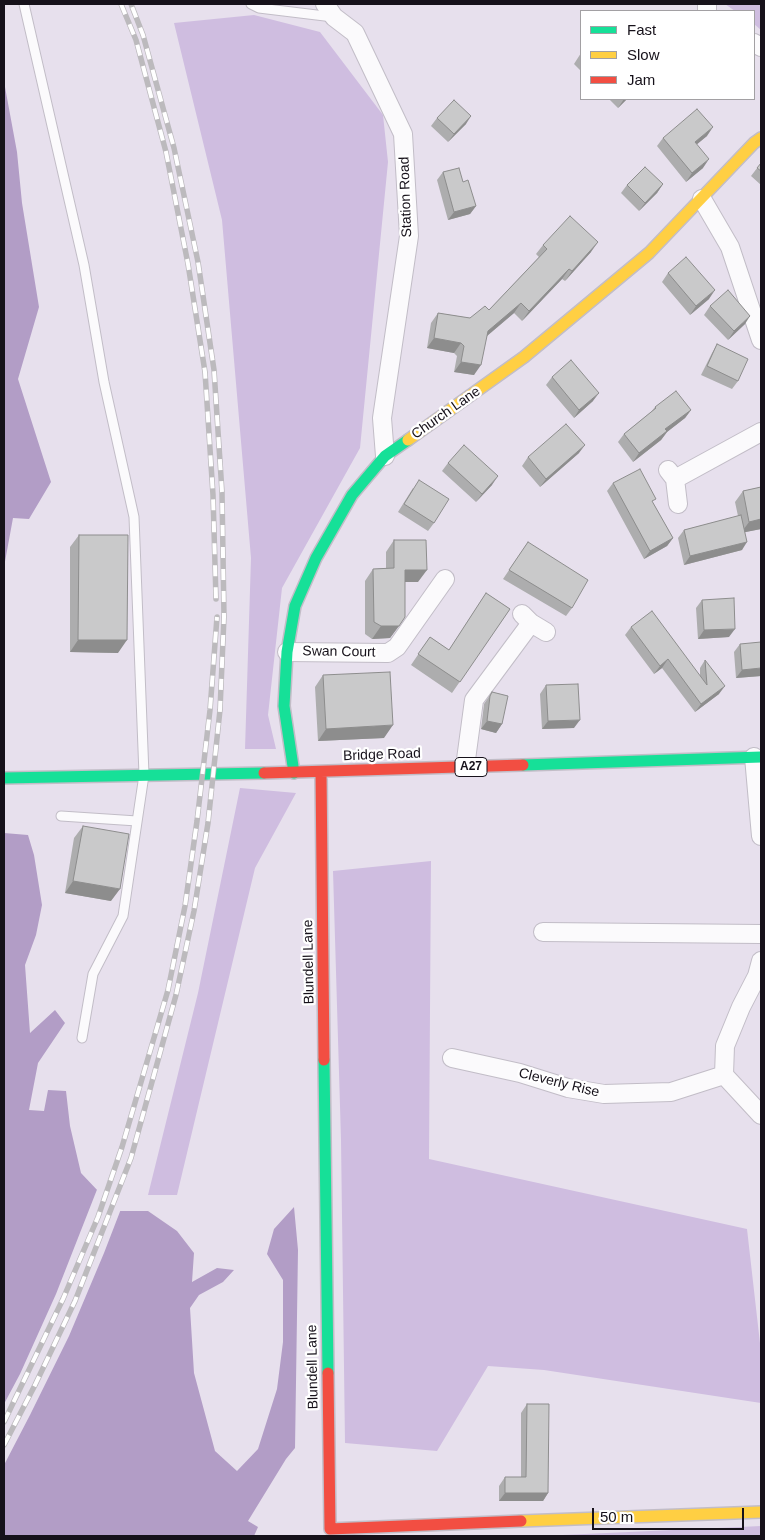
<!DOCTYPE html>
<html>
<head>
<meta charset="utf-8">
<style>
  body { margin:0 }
  #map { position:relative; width:765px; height:1540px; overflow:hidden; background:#e7e0ed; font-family:Helvetica,sans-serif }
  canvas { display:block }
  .frame { position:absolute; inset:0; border:5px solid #16111a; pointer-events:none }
  .legend { position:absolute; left:580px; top:10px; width:175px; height:90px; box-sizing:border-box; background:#fff; border:1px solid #a2a0a3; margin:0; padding:6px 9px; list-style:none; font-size:15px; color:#16111a }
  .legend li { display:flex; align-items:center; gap:10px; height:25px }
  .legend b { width:25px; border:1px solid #a2a0a3 }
  .scale { position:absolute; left:592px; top:1508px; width:152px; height:22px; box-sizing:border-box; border:2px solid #16111a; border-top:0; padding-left:6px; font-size:15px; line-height:18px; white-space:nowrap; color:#16111a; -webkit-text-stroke:4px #fff; paint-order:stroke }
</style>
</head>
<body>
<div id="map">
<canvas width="765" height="1540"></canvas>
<div class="frame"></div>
<ul class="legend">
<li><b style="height:6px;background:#16e098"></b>Fast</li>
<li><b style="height:6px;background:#ffcf43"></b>Slow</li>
<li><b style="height:6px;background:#f24e42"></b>Jam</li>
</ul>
<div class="scale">50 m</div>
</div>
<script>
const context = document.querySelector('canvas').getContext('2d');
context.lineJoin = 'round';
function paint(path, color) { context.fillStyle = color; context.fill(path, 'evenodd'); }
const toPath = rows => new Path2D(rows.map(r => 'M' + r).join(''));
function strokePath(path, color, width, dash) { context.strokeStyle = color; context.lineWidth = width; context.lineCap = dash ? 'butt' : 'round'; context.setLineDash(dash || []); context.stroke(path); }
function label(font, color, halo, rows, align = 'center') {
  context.font = font + ' Helvetica,sans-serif'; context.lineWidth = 4.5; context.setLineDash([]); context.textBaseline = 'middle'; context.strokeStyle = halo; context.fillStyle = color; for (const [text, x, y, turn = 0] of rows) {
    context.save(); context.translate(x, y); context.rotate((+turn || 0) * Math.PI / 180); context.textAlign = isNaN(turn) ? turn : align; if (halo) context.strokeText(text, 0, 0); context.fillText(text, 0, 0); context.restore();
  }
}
const green = toPath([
  [725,4,761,4,761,30,754,24,754,11,735,11],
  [254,15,320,32,383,115,388,162,360,448,282,588,268,715,276,749,245,749,251,558,222,220,174,23],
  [240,788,296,793,255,868,177,1195,148,1195,198,993],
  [431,861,429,1159,747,1229,761,1352,761,1403,544,1370,488,1366,437,1451,345,1443,341,1140,333,871],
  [761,1526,761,1536,540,1536,740,1527]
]);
const water = toPath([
  [4,52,5,87,17,152,22,203,39,307,18,379,51,482,29,519,13,518,4,567],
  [4,833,28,835,34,855,42,905,36,935,25,965,30,1033,55,1010,65,1023,38,1063,29,1110,44,1111,48,1090,66,1091,70,1126,81,1173,117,1211,148,1211,177,1231,194,1253,192,1282,217,1268,234,1270,223,1282,199,1295,190,1308,194,1373,215,1451,237,1471,258,1449,277,1389,283,1342,283,1280,267,1254,274,1229,294,1207,298,1250,295,1448,286,1459,248,1521,258,1527,254,1536,4,1536]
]);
const pier = toPath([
  [98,1187,118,1209,121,1209,104,1253,69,1336,30,1415,4,1465,4,1404,20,1374,56,1294]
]);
const lane = toPath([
  [24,4,84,265,104,382,134,517,144,775,123,916,93,974,82,1038],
  [251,4,259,8,333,17],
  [61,816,137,821]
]);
const street = toPath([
  [325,4,334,17,355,33,403,134,409,236,382,418,385,456],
  [707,4,707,11],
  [754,43,761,47],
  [702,199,730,247,761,340],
  [668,470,675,479,678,504],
  [675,479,761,432],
  [522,614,531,623,546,632],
  [287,652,388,653,397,647,445,579],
  [754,757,761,836],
  [465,767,474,700,531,623],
  [543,932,761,934],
  [761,961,757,976,741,1007,725,1046,724,1075,761,1115],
  [452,1058,520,1073,568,1088,604,1094,671,1092,724,1075]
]);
const fast = toPath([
  [523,765,761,757],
  [294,773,284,706,287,652,295,606,316,558,352,495,385,456,408,440],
  [4,778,264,773],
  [324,1060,328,1373]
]);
const slow = toPath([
  [408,440,524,357,649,253,754,143,761,138],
  [521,1521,761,1512]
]);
const jam = toPath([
  [321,772,324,1060],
  [264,773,523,765],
  [328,1373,330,1529,521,1521]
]);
const rail = toPath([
  [121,4,136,40,166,152,188,264,205,372,213,495,216,599],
  [4,1422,63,1299,98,1217,122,1147,168,990,185,906,197,821,210,710,217,617],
  [4,1445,35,1385,75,1301,131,1158,176,995,194,911,208,823,220,710,224,617,222,492,214,370,198,262,174,148,143,35,131,4]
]);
const wall = toPath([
  [581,53,581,71,574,64],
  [609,99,627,99,618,108],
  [437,118,466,124,448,142,431,126],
  [707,136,696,144,703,168,686,182,657,146,663,138],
  [761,163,761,185,751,176],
  [443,172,463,182,476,206,470,214,448,220,437,180],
  [663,184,657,193,639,211,621,193,627,185],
  [543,245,591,252,565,281,562,279,522,321,514,313,487,336,474,375,454,372,457,356,454,353,427,348,431,323,438,313,470,318,489,310,539,257,536,254],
  [668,273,709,299,690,315,662,282],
  [710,306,745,324,728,340,704,315],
  [717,344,738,381,732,389,701,375,712,353],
  [552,377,593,401,574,418,546,385],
  [655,407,691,410,685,418,667,432,661,440,633,462,618,442,624,434,651,412],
  [579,453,540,487,522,466,528,457],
  [448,463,492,485,476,502,442,471],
  [613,483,653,503,673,538,667,546,644,559,607,491],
  [761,487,761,529,745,532,742,550,684,565,678,538,684,530,738,516,735,502,743,491],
  [413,488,434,523,428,531,398,512],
  [79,535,118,653,70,652,70,547],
  [394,540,418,582,405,582,405,617,390,638,372,639,365,634,365,581,373,569,386,568,386,552],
  [528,542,572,608,566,616,503,579],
  [486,593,510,609,452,693,411,665,430,637,449,650],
  [702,600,729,637,698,639,696,608],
  [631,627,700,676,700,668,705,660,719,694,695,712,662,668,654,674,625,635],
  [740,644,761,676,736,678,734,652],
  [323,675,384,738,318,741,315,687],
  [546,685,574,728,542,729,540,694],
  [492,692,502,724,496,733,481,729,484,704],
  [83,826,111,901,65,893,74,838],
  [527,1404,548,1493,543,1501,499,1501,499,1486,505,1477,521,1477,521,1413]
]);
const shadedWall = toPath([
  [624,99,627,99,618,108],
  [471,116,466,124,448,142,454,134],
  [713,127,707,136,689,151,695,142],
  [709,159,703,168,686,182,692,173],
  [663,184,657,193,639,211,645,203],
  [476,206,470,214,448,220,454,212],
  [598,242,591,252,565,281,572,271],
  [569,269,562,279,522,321,529,311],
  [715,290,709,299,690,315,696,306],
  [521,303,514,313,481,341,488,331],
  [750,316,745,324,728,340,734,331],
  [434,338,461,343,454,353,427,348],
  [461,362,481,365,474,375,454,372],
  [599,393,593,401,574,418,579,410],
  [691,410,685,418,667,432,661,440,633,462,639,453,665,429],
  [585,445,579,453,540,487,546,479],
  [498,476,492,485,476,502,482,494],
  [761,519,761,529,741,533,749,522],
  [673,538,667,546,644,559,650,551],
  [747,542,742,550,684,565,690,556],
  [405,570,427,570,418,582,396,582],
  [381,626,399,626,390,638,372,639],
  [735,629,729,637,698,639,704,630],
  [78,640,127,640,118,653,70,652],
  [668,659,662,668,654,674,660,666],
  [761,668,761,676,736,678,742,670],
  [725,686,719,694,695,712,701,704],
  [580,720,574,728,542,729,548,721],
  [487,721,502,724,496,733,481,729],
  [393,725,384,738,318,741,326,729],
  [73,881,120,889,111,901,65,893],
  [505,1493,548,1493,543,1501,499,1501]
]);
const building = toPath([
  [454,100,471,116,454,134,437,118,454,100],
  [697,109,713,127,695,142,709,159,692,173,663,138,697,109],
  [761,163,761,171,757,168,761,163],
  [645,167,663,184,645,203,627,185,645,167],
  [459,168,463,182,468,180,476,206,454,212,443,172,459,168],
  [570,216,598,242,572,271,569,269,529,311,521,303,488,331,481,365,461,362,464,346,461,343,434,338,438,313,470,318,485,306,489,310,547,249,543,245,570,216],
  [686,257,715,290,696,306,668,273,686,257],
  [728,290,750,316,734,331,710,306,728,290],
  [717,344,748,359,738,381,707,366,717,344],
  [571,360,599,393,579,410,552,377,571,360],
  [676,391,691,410,665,429,667,431,639,453,624,434,656,408,655,407,676,391],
  [566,424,585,445,546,479,528,457,566,424],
  [464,445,498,476,482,494,448,463,464,445],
  [640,469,656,499,652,501,673,538,650,551,613,483,640,469],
  [419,480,449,499,434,523,404,504,419,480],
  [761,487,761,519,749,522,743,491,761,487],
  [741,515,747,542,690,556,684,530,741,515],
  [79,535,128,535,127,640,78,640,79,535],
  [394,540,426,540,427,570,405,570,405,617,399,626,381,626,374,622,373,569,394,568,394,540],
  [528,542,588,580,572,608,509,570,528,542],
  [486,593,510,609,460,682,418,654,430,637,449,650,486,593],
  [734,598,735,629,704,630,702,600,734,598],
  [652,611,707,685,705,660,725,686,701,704,668,659,660,666,631,627,652,611],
  [761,642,761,668,742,670,740,644,761,642],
  [390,672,393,725,326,729,323,675,390,672],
  [578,684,580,720,548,721,546,685,578,684],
  [492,692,508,696,502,724,487,721,490,696,492,692],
  [83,826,129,834,120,889,73,881,83,826],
  [527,1404,549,1404,548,1493,505,1493,505,1477,526,1477,527,1404]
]);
const shields = [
  [471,767,32]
];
const shieldNames = [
  ["A27",471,767]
];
const streetNames = [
  ["Station Road",406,197,-92],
  ["Church Lane",446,413,-35],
  ["Swan Court",339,652,1],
  ["Bridge Road",382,755,-2],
  ["Blundell Lane",309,962,-91],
  ["Cleverly Rise",559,1083,14],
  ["Blundell Lane",313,1367,-91]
];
paint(green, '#cfbde0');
paint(water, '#b29dc6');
paint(pier, '#e7e0ed');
strokePath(lane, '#c2bdc7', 11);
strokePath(street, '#c2bdc7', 20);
strokePath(fast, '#c2bdc7', 14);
strokePath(slow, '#c2bdc7', 14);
strokePath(jam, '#c2bdc7', 14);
strokePath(lane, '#fbfafc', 9);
strokePath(street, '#fbfafc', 18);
strokePath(fast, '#16e098', 11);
strokePath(slow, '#ffcf43', 11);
strokePath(jam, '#f24e42', 11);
strokePath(rail, '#bcbabd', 5.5);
strokePath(rail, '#fff', 4, [11]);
paint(wall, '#adadae');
paint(shadedWall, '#8d8d8d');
paint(building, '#c9c9ca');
strokePath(building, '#8d8d8d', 1);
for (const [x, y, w] of shields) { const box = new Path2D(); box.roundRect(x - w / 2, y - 9.5, w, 19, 4); context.fillStyle = '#fff'; context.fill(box); strokePath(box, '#16111a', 1); }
label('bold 12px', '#16111a', null, shieldNames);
label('14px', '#16111a', '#fff', streetNames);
</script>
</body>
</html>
